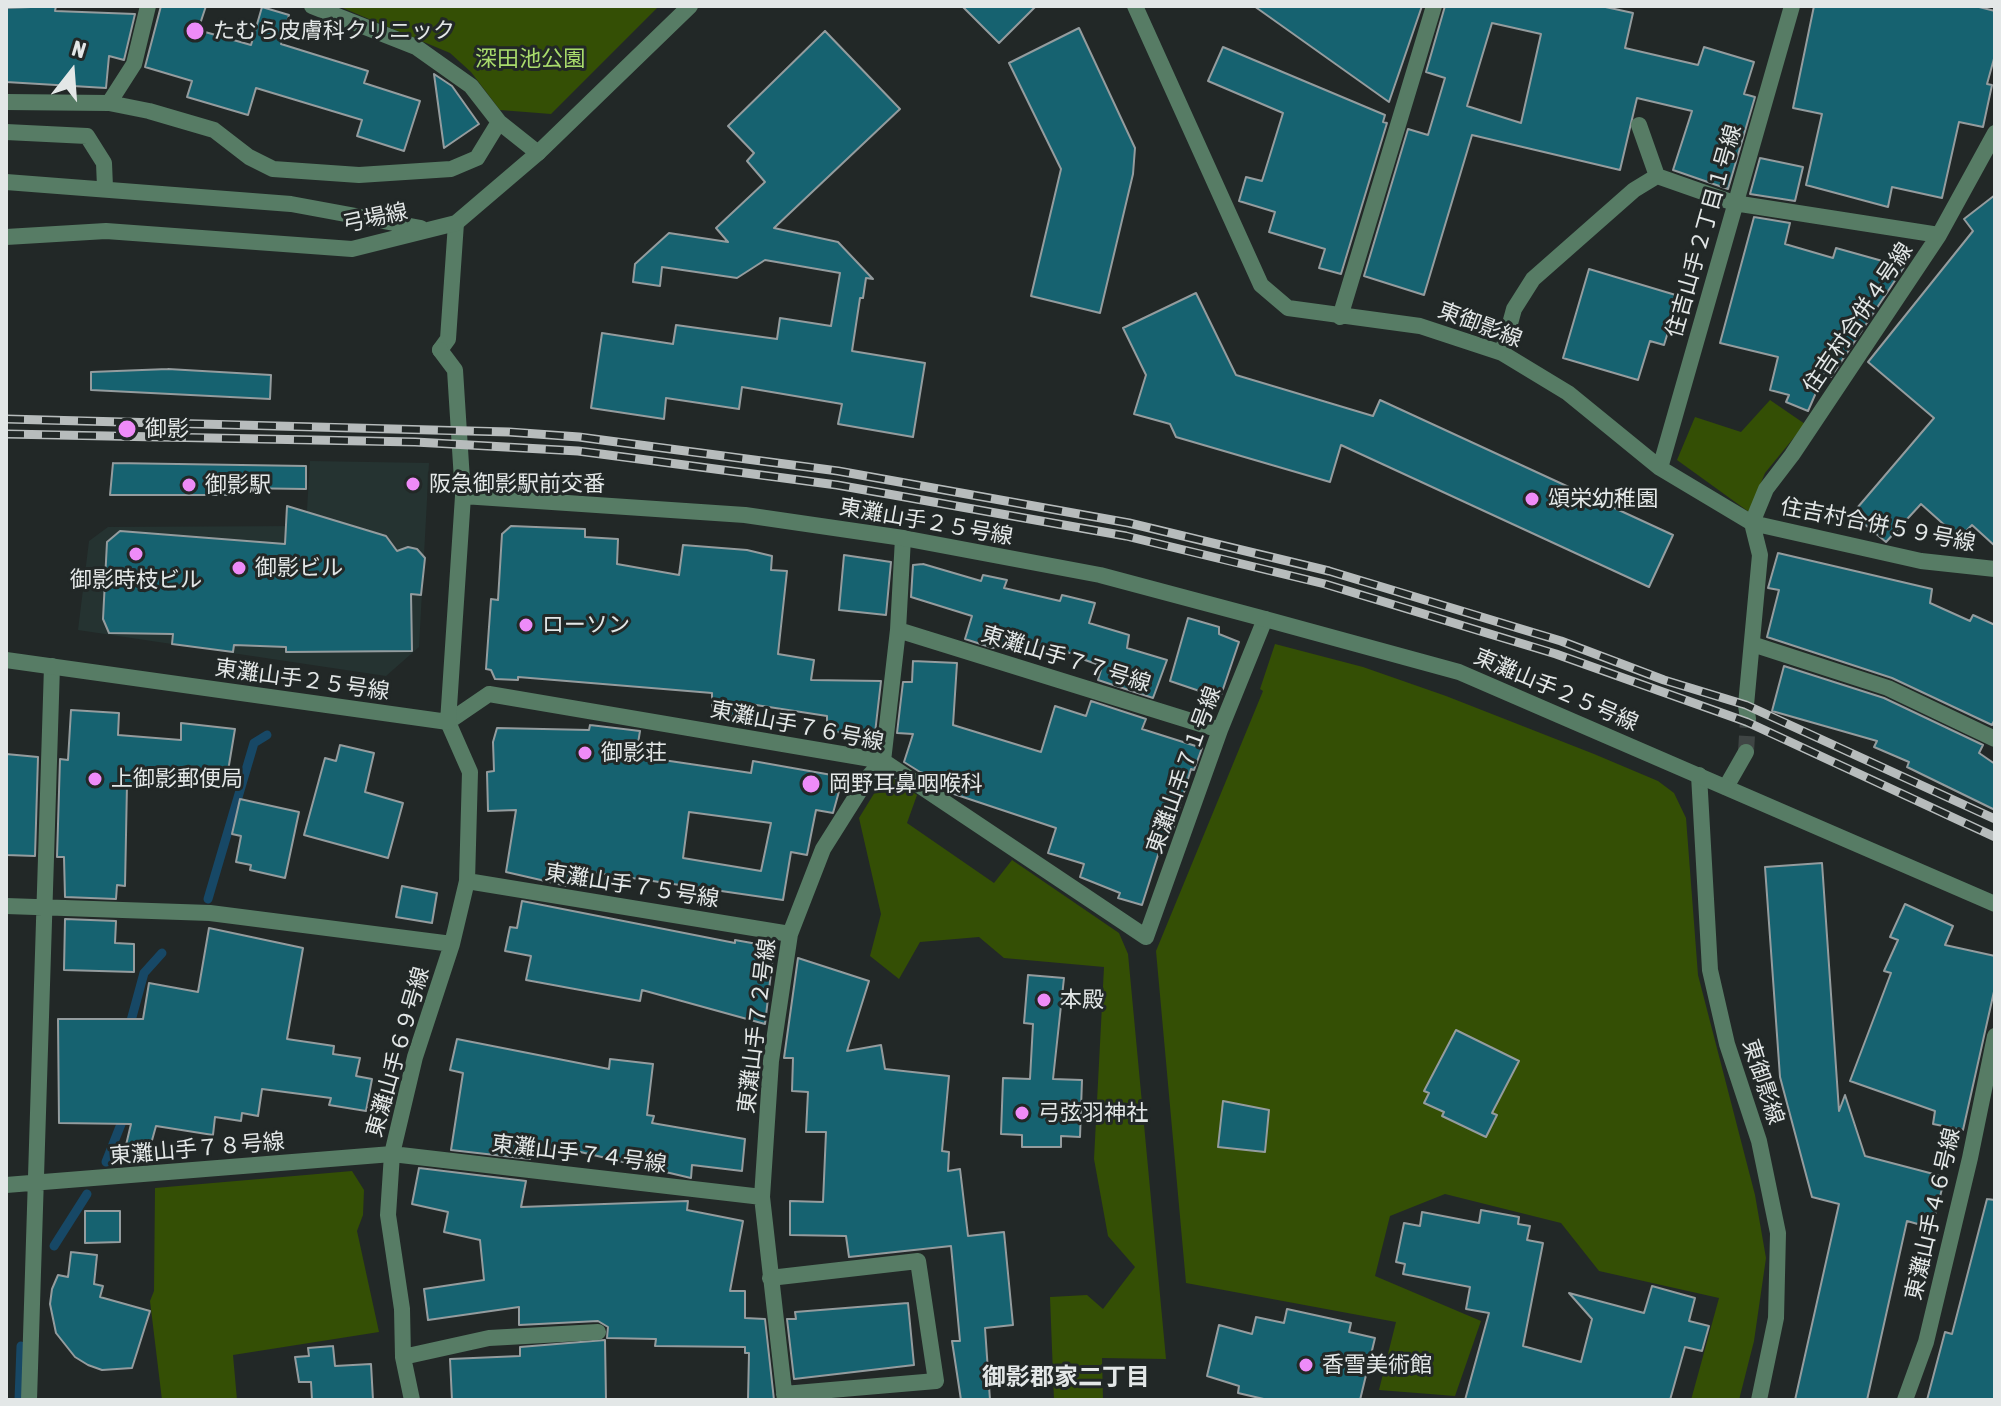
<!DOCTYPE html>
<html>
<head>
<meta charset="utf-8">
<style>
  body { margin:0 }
  #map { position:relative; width:2001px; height:1406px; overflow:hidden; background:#222827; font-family:"Asap Condensed",sans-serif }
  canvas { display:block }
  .frame { position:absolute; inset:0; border:8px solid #e3e7e7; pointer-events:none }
  .north { position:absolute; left:32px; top:32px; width:80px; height:80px; -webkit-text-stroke:6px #222827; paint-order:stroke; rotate:17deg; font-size:22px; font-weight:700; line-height:32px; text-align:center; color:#e3e7e7 }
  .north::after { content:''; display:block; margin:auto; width:28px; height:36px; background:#e3e7e7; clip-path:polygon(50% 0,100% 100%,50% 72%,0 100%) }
</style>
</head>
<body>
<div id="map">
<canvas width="2001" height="1406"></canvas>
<div class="frame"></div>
<div class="north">N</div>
</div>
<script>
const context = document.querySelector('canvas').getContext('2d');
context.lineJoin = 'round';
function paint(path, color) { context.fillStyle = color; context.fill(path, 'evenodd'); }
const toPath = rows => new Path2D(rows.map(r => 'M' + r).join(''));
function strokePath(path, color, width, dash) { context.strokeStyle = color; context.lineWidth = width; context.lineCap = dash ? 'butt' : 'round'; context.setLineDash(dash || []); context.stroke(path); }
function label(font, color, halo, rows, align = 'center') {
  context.font = font + ' "Asap Condensed","Noto Sans JP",sans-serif'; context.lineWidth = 6; context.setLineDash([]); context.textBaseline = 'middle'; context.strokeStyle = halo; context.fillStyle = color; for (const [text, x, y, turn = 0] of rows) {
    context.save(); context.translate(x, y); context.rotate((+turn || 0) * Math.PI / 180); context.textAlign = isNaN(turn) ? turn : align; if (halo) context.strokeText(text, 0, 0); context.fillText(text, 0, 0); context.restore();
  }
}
const built = toPath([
  [310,461,429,463,419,647,386,676,78,630,89,541,108,527,306,526]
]);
const green = toPath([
  [338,6,659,6,551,114,500,110,471,72,450,53],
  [1770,400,1805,424,1765,473,1749,512,1677,460,1695,417,1741,432],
  [1275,644,1363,667,1446,696,1594,754,1658,781,1674,793,1686,818,1698,975,1755,1195,1766,1258,1754,1341,1739,1400,1691,1400,1719,1298,1599,1271,1561,1223,1445,1194,1390,1216,1375,1276,1481,1321,1455,1396,1379,1390,1396,1322,1186,1283,1156,951,1263,691,1260,689],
  [886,774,917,795,907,823,994,883,1012,860,1119,933,1128,954,1166,1359,1102,1358,1103,1400,1054,1400,1050,1297,1087,1295,1103,1309,1135,1267,1108,1236,1094,1159,1104,967,1004,958,979,937,920,942,899,979,870,956,881,914,859,818],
  [352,1171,364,1190,363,1215,357,1231,379,1332,233,1355,237,1400,162,1400,150,1301,154,1291,155,1188]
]);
const stream = toPath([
  [208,899,254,743,267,735],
  [129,1028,144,973,162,953],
  [106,1162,125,1114],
  [54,1246,87,1194],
  [19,1400,21,1346]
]);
const building = toPath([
  [56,6,55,11,135,14,124,60,109,56,106,88,6,82,6,8,56,6],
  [161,6,206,6,198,30,251,45,262,7,289,15,281,44,368,71,364,83,420,101,404,151,357,136,362,120,256,88,248,115,187,97,192,81,145,67,161,6],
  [962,6,1036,6,999,43,962,6],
  [1254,6,1422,6,1389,102,1254,6],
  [1445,6,1601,6,1633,13,1625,48,1698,65,1704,47,1754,62,1744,94,1755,97,1728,189,1673,170,1692,111,1637,98,1620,170,1472,135,1424,295,1364,276,1408,129,1428,135,1445,78,1426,72,1445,6],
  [1492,23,1541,34,1521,123,1467,106,1492,23],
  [1814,6,1975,6,1995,11,1995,55,1987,84,1992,85,1983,127,1959,122,1942,198,1892,187,1888,207,1806,185,1822,114,1793,108,1814,6],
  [1079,28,1135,148,1133,174,1100,313,1031,296,1061,169,1009,63,1079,28],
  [825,31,900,109,774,228,838,242,873,279,866,278,863,298,860,298,852,351,925,363,913,437,838,424,842,404,742,387,739,409,666,398,664,419,591,408,602,333,673,344,676,325,777,339,780,318,831,326,840,273,765,260,737,278,662,267,660,286,633,282,635,264,669,233,728,242,716,228,765,182,747,161,754,153,728,126,825,31],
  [1223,47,1385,115,1383,122,1387,123,1341,274,1319,268,1325,249,1269,232,1275,212,1239,201,1246,177,1262,181,1283,113,1208,81,1223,47],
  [434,74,452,86,479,124,444,148,434,74],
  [1760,158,1803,167,1795,201,1750,194,1760,158],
  [1995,195,1995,546,1972,525,1959,538,1921,504,1886,542,1852,514,1934,418,1868,362,1973,231,1964,219,1995,195],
  [1754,217,1790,223,1785,244,1833,258,1836,248,1904,267,1831,377,1825,372,1808,411,1786,402,1789,395,1770,390,1778,357,1720,343,1754,217],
  [1589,269,1679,296,1664,345,1650,341,1638,380,1563,358,1589,269],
  [1196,293,1236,375,1373,416,1380,400,1673,535,1649,587,1341,445,1330,482,1176,437,1170,424,1134,414,1146,375,1123,328,1196,293],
  [168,369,271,375,270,399,91,390,91,372,168,369],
  [113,463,306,466,306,489,235,488,234,495,110,495,113,463],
  [287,506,386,536,397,551,408,547,417,549,425,558,421,595,411,594,412,651,286,652,286,647,234,645,233,652,172,644,173,634,109,633,103,619,107,542,120,531,285,544,287,506],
  [511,526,585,529,585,537,618,539,617,564,679,575,683,545,747,550,772,556,771,570,787,571,778,654,814,660,811,680,881,681,875,733,827,732,827,716,743,703,740,717,712,712,712,693,518,677,518,680,495,679,491,670,486,669,491,599,498,600,502,534,511,526],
  [1778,553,1932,589,1930,603,1970,621,1973,615,1995,625,1995,719,1992,725,1892,678,1767,637,1779,590,1768,588,1778,553],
  [844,555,891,562,886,615,839,610,844,555],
  [923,564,981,581,983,575,1007,580,1004,588,1060,601,1062,595,1095,603,1089,623,1129,635,1127,648,1167,660,1153,698,1098,680,1102,666,1085,660,1086,657,1038,645,1036,652,1003,643,993,648,965,639,972,616,911,597,913,565,923,564],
  [1188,618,1219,627,1219,634,1239,642,1220,698,1170,681,1188,618],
  [913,661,957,663,953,725,1041,752,1055,706,1086,716,1091,701,1146,719,1142,729,1202,748,1194,770,1191,769,1173,829,1167,827,1142,905,1118,898,1120,893,1080,877,1084,864,1048,853,1056,828,951,793,947,791,950,782,920,772,904,762,913,734,897,733,903,682,912,682,913,661],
  [1784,666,1884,698,1983,745,1979,753,1995,764,1995,810,1907,767,1909,762,1874,747,1877,741,1772,711,1784,666],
  [71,710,119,713,118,735,181,740,181,723,235,729,227,777,176,772,175,787,127,784,125,886,117,885,116,899,65,897,64,857,57,857,60,759,68,760,71,710],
  [590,725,640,731,636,756,751,773,753,761,843,777,833,813,816,810,807,855,791,852,783,900,570,869,567,886,506,872,516,810,488,811,487,772,494,771,493,742,497,728,589,730,590,725],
  [689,812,771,823,761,871,683,858,689,812],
  [340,745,374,753,365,792,403,803,388,858,304,835,325,758,336,761,340,745],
  [6,754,38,757,35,856,6,855,6,754],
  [240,799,299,812,285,878,250,870,251,865,236,862,241,836,232,834,240,799],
  [1822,863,1839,1111,1845,1095,1865,1156,1945,1177,1932,1228,1907,1221,1867,1400,1795,1400,1839,1204,1812,1197,1780,1077,1765,867,1822,863],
  [402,886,437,893,432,923,396,917,402,886],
  [522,901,735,943,735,940,774,947,765,1024,642,990,640,1001,526,980,531,956,505,951,510,927,517,928,522,901],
  [1905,904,1953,926,1945,945,1995,956,1995,987,1963,1130,1933,1124,1935,1111,1850,1081,1891,973,1884,971,1898,940,1890,937,1905,904],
  [65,919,116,921,115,943,134,944,134,972,64,970,65,919],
  [209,928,303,948,287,1039,334,1046,333,1054,360,1058,356,1076,372,1079,366,1111,329,1105,331,1098,262,1089,258,1116,242,1113,241,1121,215,1117,213,1135,156,1126,149,1151,126,1145,131,1124,59,1123,58,1019,143,1019,149,983,198,992,209,928],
  [798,958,869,981,847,1051,881,1045,885,1069,949,1076,942,1151,949,1152,948,1171,960,1169,968,1236,1004,1232,1013,1325,985,1328,990,1400,961,1400,952,1341,960,1341,951,1246,849,1257,846,1236,790,1235,790,1201,823,1202,826,1132,806,1132,808,1092,792,1091,793,1058,784,1058,798,958],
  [1028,975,1064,978,1053,1079,1082,1080,1080,1137,1061,1136,1061,1147,1022,1147,1022,1135,1001,1134,1003,1078,1030,1079,1033,1024,1024,1023,1028,975],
  [1456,1030,1519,1061,1492,1113,1497,1115,1486,1137,1442,1116,1444,1112,1424,1103,1429,1093,1424,1091,1456,1030],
  [457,1039,609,1069,610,1059,653,1064,647,1115,654,1116,652,1123,745,1139,742,1171,692,1165,691,1178,555,1146,554,1150,533,1145,530,1159,451,1150,463,1073,450,1070,457,1039],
  [1223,1101,1269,1110,1265,1152,1218,1147,1223,1101],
  [419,1168,526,1181,521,1207,688,1201,687,1210,743,1221,730,1291,745,1291,745,1318,765,1319,774,1400,748,1400,749,1353,745,1353,745,1347,655,1346,656,1339,607,1338,608,1327,598,1321,519,1325,519,1307,428,1320,424,1289,484,1280,480,1240,444,1232,448,1212,412,1204,419,1168],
  [1987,1199,1995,1200,1995,1400,1927,1400,1945,1332,1952,1334,1987,1199],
  [1481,1210,1519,1217,1518,1224,1530,1226,1527,1240,1543,1243,1523,1346,1581,1362,1592,1319,1569,1293,1644,1313,1652,1286,1695,1298,1689,1321,1709,1326,1702,1351,1685,1347,1670,1400,1465,1400,1489,1313,1466,1309,1470,1287,1403,1274,1405,1264,1396,1262,1404,1223,1420,1226,1422,1212,1479,1223,1481,1210],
  [85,1211,120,1211,120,1242,85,1243,85,1211],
  [71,1252,97,1255,94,1284,103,1286,100,1297,150,1311,132,1368,102,1370,88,1365,75,1357,56,1333,50,1304,52,1289,58,1275,68,1277,71,1252],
  [908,1303,914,1365,794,1379,787,1319,796,1319,795,1312,908,1303],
  [1287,1309,1351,1323,1349,1332,1375,1338,1360,1400,1268,1400,1238,1393,1239,1386,1207,1376,1219,1325,1252,1334,1256,1317,1284,1323,1287,1309],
  [605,1340,606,1400,452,1400,450,1359,520,1356,520,1347,605,1340],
  [333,1346,335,1366,371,1364,373,1400,312,1400,311,1382,299,1382,295,1357,309,1356,308,1348,333,1346]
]);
const minorTunnel = toPath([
  [1746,752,1748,719]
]);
const minor = toPath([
  [312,6,416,47,471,86,499,122,538,153],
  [1135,6,1261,285,1288,308,1420,326,1502,353,1568,393,1660,468,1752,523,1760,555,1746,705,1748,719],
  [6,102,109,103,149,111,214,130,249,157,273,169,359,175,451,169,477,158,499,122],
  [109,103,134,64,148,6],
  [1639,125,1657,176],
  [1995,133,1939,235,1792,455,1766,489,1752,523,1921,561,1995,569],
  [1340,317,1434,6],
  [440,350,448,339,456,223],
  [1502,353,1514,309,1533,279,1634,190,1657,176,1734,203,1939,235],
  [1660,468,1792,6],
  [898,630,1220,730],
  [1752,644,1888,688,1995,739],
  [1699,775,1710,970,1727,1044,1759,1141,1778,1233,1776,1318,1759,1400],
  [1726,787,1746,752],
  [467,881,790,934],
  [6,906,210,913,452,944],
  [6,1185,392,1154,762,1197],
  [770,1278,918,1261,936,1381,784,1394],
  [403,1357,489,1338,598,1332],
  [29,1400,52,666],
  [412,1400,403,1357,402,1309,388,1215,392,1154,415,1057,452,944,467,881,470,772,448,722,489,694,883,761,1146,937,1220,730,1265,619],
  [785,1400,762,1197,771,1061,790,934,823,849,869,776,883,761,898,630,903,538],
  [1905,1400,1926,1342,1970,1158,1995,1036]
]);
const tertiary = toPath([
  [6,132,87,136,104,163,105,187],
  [6,182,291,204,421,228],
  [6,237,106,231,352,249,456,223,538,153,690,6],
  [463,496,745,515,903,538,1100,575,1265,619,1459,672,1995,904],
  [6,660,448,722,463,496,455,370,440,350]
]);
const rail = toPath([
  [6,419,509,432,579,437,838,471,1129,523,1329,571,1561,641,1664,680,1746,705,1995,819],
  [6,434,415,442,578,451,837,485,1126,536,1325,584,1556,654,1747,722,1995,837]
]);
const markers = [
  [195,31,10,"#ee8bf8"],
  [127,429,10,"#ee8bf8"],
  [413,484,8,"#ee8bf8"],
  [189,485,8,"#ee8bf8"],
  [1532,499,8,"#ee8bf8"],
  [136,554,8,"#ee8bf8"],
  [239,568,8,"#ee8bf8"],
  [526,625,8,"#ee8bf8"],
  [585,753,8,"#ee8bf8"],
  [95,779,8,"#ee8bf8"],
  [811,784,10,"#ee8bf8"],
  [1044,1000,8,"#ee8bf8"],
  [1022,1113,8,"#ee8bf8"],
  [1306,1365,8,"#ee8bf8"]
];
const poiNames = [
  ["たむら皮膚科クリニック",213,31],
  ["御影",145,429],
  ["阪急御影駅前交番",429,484],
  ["御影駅",205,485],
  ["頌栄幼稚園",1548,499],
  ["御影ビル",255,568],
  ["御影時枝ビル",136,580,"center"],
  ["ローソン",542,625],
  ["御影荘",601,753],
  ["上御影郵便局",111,779],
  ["岡野耳鼻咽喉科",829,784],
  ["本殿",1060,1000],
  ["弓弦羽神社",1038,1113],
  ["香雪美術館",1322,1365]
];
const parkNames = [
  ["深田池公園",530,59]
];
const streetNames = [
  ["弓場線",375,218,-12],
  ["住吉山手２丁目１号線",1704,231,-74],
  ["住吉村合併４号線",1858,318,-56],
  ["東御影線",1480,325,21],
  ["東灘山手２５号線",926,522,10],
  ["住吉村合併５９号線",1878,525,11],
  ["東灘山手７７号線",1066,659,17],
  ["東灘山手２５号線",302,680,8],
  ["東灘山手２５号線",1556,690,23],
  ["東灘山手７６号線",797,726,11],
  ["東灘山手７１号線",1184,770,-70],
  ["東灘山手７５号線",632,886,9],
  ["東灘山手７２号線",757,1026,-83],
  ["東灘山手６９号線",398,1052,-74],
  ["東御影線",1763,1082,72],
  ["東灘山手７８号線",197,1149,-5],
  ["東灘山手７４号線",579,1154,7],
  ["東灘山手４６号線",1933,1214,-77]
];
const neighbourhoodNames = [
  ["御影郡家二丁目",1066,1377]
];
paint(built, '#253331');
paint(green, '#344f05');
strokePath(stream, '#174866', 9);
paint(building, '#166270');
strokePath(building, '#949c9e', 2);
strokePath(minorTunnel, '#3f4544', 16, [16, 8]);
strokePath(minor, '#577c65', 16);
strokePath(tertiary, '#577c65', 16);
strokePath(rail, '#b7bcbc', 9);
strokePath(rail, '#222827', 6, [18]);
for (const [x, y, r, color] of markers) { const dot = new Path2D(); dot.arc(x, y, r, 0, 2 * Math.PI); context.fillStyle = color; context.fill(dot); strokePath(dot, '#222827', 3); }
label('22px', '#e3e7e7', '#222827', poiNames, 'left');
label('22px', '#a9dc6c', '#222827', parkNames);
label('22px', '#e3e7e7', '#222827', streetNames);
label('bold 24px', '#e3e7e7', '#222827', neighbourhoodNames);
</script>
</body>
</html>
